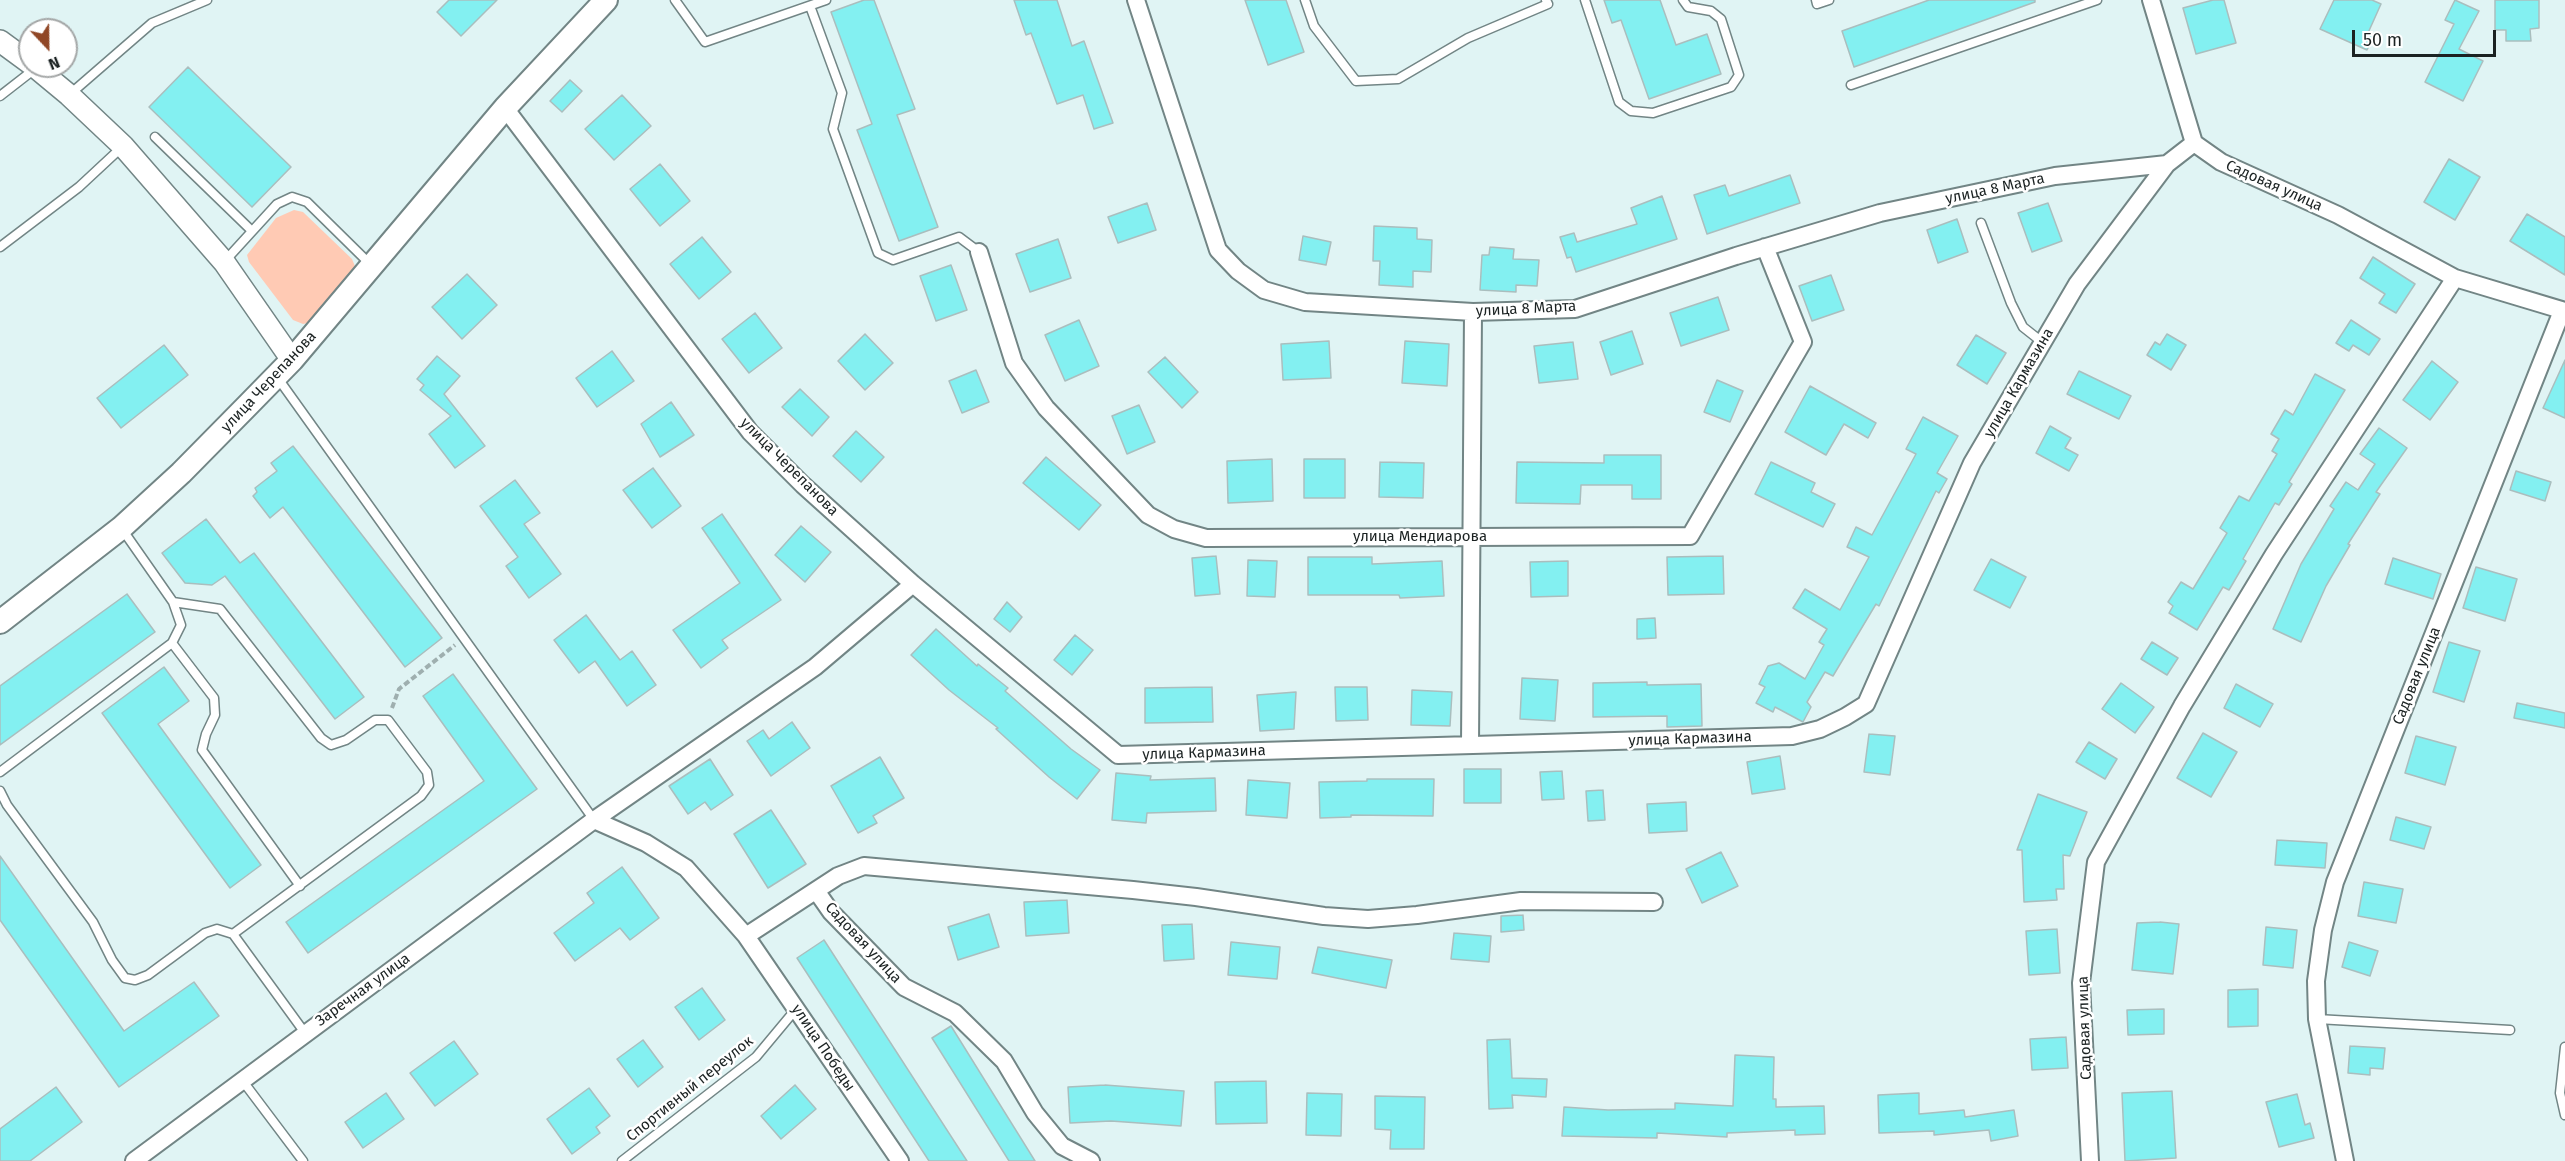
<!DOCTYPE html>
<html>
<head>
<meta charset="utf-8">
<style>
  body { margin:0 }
  #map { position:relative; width:2565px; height:1161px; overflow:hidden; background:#e0f4f4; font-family:"Fira Sans",sans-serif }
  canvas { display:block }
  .north { position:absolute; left:18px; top:18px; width:60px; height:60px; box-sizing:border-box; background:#fff; border:2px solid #a4a7a7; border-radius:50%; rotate:158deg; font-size:16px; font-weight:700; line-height:24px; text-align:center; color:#1b2222 }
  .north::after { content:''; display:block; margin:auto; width:21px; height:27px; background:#904726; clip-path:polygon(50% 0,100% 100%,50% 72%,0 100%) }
  .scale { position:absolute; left:2352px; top:30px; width:144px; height:27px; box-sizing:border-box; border:3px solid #1b2222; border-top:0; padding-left:8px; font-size:18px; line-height:21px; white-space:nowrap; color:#1b2222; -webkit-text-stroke:4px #fff; paint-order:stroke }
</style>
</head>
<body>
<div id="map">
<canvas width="2565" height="1161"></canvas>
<div class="north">N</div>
<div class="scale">50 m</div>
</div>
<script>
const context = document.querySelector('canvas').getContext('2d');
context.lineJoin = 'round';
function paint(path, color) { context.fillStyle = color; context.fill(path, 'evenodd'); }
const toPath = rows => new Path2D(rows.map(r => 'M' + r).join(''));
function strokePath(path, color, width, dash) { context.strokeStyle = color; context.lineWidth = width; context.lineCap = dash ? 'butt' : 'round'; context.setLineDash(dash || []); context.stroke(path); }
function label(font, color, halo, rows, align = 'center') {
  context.font = font + ' "Fira Sans",sans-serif'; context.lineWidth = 5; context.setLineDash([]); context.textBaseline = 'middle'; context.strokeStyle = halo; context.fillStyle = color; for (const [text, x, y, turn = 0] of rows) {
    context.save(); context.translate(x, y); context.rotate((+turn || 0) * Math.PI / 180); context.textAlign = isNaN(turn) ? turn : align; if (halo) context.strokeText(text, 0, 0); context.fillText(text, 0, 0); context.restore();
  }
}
const green = toPath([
  [294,210,303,212,352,259,357,271,313,322,303,324,293,320,249,262,247,255,276,218]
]);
const building = toPath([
  [449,0,497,0,461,36,437,12,449,0],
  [864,0,874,0,915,109,897,115,938,227,899,241,857,130,872,124,831,12,864,0],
  [1014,0,1057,0,1072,46,1084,41,1113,123,1094,129,1083,95,1057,104,1031,33,1026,35,1014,0],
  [1245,0,1286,0,1304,52,1268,65,1245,0],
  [1604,0,1660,0,1676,45,1707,34,1721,74,1649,99,1621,20,1612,23,1604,0],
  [1929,0,2035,0,2035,2,1854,67,1842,31,1929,0],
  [2213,0,2224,0,2236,43,2196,54,2183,8,2213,0],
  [2334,0,2372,0,2381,4,2368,33,2374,36,2367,50,2320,29,2334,0],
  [2455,0,2479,11,2459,49,2483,61,2463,101,2425,82,2454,24,2445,20,2455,0],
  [2495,0,2539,0,2539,28,2530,29,2531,41,2506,41,2506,30,2495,30,2495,0],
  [188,67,291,167,252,207,149,107,188,67],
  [570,80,582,91,562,112,550,101,570,80],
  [622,95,651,126,614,160,585,129,622,95],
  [2449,159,2480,177,2455,220,2424,202,2449,159],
  [660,164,690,201,660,226,630,189,660,164],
  [1790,175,1800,203,1707,234,1694,195,1725,185,1729,196,1790,175],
  [1662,196,1677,239,1576,272,1571,257,1567,258,1560,237,1574,233,1577,242,1637,224,1631,208,1662,196],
  [1147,203,1156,230,1118,243,1108,217,1147,203],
  [2048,203,2062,241,2032,252,2018,213,2048,203],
  [2527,214,2565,237,2565,275,2510,241,2527,214],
  [1957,219,1968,252,1938,263,1927,230,1957,219],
  [1374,226,1417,228,1417,239,1432,240,1431,272,1413,271,1413,287,1379,285,1380,261,1373,261,1374,226],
  [1303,236,1331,242,1326,265,1299,260,1303,236],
  [702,237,731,272,699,299,670,264,702,237],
  [1058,239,1071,278,1030,292,1016,254,1058,239],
  [1490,247,1514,249,1513,259,1539,260,1537,286,1516,285,1516,292,1480,290,1482,255,1489,255,1490,247],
  [2373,257,2415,284,2396,313,2379,303,2385,294,2360,278,2373,257],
  [951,265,967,310,936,321,920,276,951,265],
  [467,274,497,305,462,339,432,307,467,274],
  [1831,275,1844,310,1812,321,1799,286,1831,275],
  [1718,297,1729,330,1681,346,1670,313,1718,297],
  [755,313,782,348,749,373,722,339,755,313],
  [1079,320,1099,366,1065,381,1045,335,1079,320],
  [2351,320,2380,339,2369,355,2353,345,2349,351,2336,343,2351,320],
  [1632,331,1643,364,1611,375,1600,342,1632,331],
  [865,334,893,363,865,390,838,361,865,334],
  [2167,334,2186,345,2171,370,2147,355,2155,342,2160,345,2167,334],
  [1976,335,2006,353,1987,384,1957,365,1976,335],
  [1329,341,1331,378,1283,380,1281,344,1329,341],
  [1405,341,1449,344,1447,386,1402,383,1405,341],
  [1573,342,1578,379,1539,383,1534,346,1573,342],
  [164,345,188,375,121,428,97,398,164,345],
  [612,351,634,381,597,407,576,378,612,351],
  [437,356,460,376,444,394,485,446,455,468,429,434,451,416,420,390,424,385,417,379,437,356],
  [1165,357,1198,392,1182,408,1148,372,1165,357],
  [2565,360,2565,418,2543,408,2565,360],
  [2432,361,2458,382,2430,420,2403,400,2432,361],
  [976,370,989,402,962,413,949,381,976,370],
  [2079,371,2131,396,2119,419,2067,394,2079,371],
  [2315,374,2345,390,2289,482,2292,484,2279,505,2275,503,2243,559,2246,561,2229,590,2223,587,2197,630,2169,613,2173,606,2168,602,2181,582,2193,589,2227,533,2220,528,2239,496,2249,501,2277,454,2272,451,2279,439,2271,434,2285,410,2293,415,2315,374],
  [1717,380,1743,391,1730,422,1704,412,1717,380],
  [1810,386,1876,423,1868,438,1844,424,1826,455,1785,432,1810,386],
  [800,389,829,417,812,436,782,407,800,389],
  [671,402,694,435,660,457,641,424,671,402],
  [1139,405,1155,442,1127,454,1112,416,1139,405],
  [1923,417,1958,436,1937,473,1947,479,1939,493,1936,491,1879,606,1876,604,1833,676,1825,672,1807,702,1811,707,1803,722,1775,707,1773,712,1756,703,1765,687,1759,684,1768,666,1779,663,1805,679,1824,645,1819,642,1827,629,1793,608,1805,589,1840,610,1869,557,1847,547,1856,527,1872,535,1916,454,1906,449,1923,417],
  [2050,426,2071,438,2065,448,2078,455,2069,471,2036,453,2050,426],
  [2379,428,2407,448,2376,492,2380,494,2348,544,2350,545,2326,586,2301,642,2273,629,2301,564,2334,509,2330,506,2346,482,2358,490,2375,464,2360,454,2379,428],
  [856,431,884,457,861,482,833,456,856,431],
  [293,446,442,638,405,667,283,507,270,518,253,496,257,492,255,488,277,471,271,463,293,446],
  [1604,455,1661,455,1661,499,1632,499,1632,485,1581,485,1580,504,1516,503,1517,462,1604,463,1604,455],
  [1046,457,1101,505,1079,530,1023,483,1046,457],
  [1272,459,1273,501,1228,503,1227,461,1272,459],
  [1304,459,1345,459,1345,498,1304,498,1304,459],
  [1380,462,1424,463,1423,498,1379,497,1380,462],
  [1771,462,1815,483,1811,492,1835,504,1823,527,1755,494,1771,462],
  [653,468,681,506,652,528,623,490,653,468],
  [2516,471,2551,482,2545,501,2510,490,2516,471],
  [515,480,540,513,524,524,561,574,529,598,506,566,518,557,480,506,515,480],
  [722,514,781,600,722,640,728,648,701,668,673,630,740,583,702,528,722,514],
  [206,519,240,563,254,553,364,697,335,719,225,576,212,585,185,583,162,553,206,519],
  [801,526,831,552,805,582,775,555,801,526],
  [1216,556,1220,594,1195,596,1192,558,1216,556],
  [1723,556,1724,594,1668,595,1667,557,1723,556],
  [1308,557,1372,557,1372,564,1442,561,1444,596,1400,598,1399,595,1308,595,1308,557],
  [2393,558,2441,574,2433,599,2385,584,2393,558],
  [1991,559,2026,577,2010,608,1974,590,1991,559],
  [1248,560,1277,561,1275,597,1247,596,1248,560],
  [1568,561,1568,596,1531,597,1530,562,1568,561],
  [2476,567,2517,579,2505,621,2463,608,2476,567],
  [127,594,155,632,0,745,0,686,127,594],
  [1007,602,1022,617,1010,632,994,619,1007,602],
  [586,615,620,660,632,651,656,685,627,706,595,661,579,673,554,640,586,615],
  [1655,618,1656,638,1637,639,1637,619,1655,618],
  [936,629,977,666,978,664,1008,688,1005,691,1071,749,1100,770,1077,799,1049,777,996,729,998,728,949,690,911,655,936,629],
  [1075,635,1093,650,1072,675,1054,660,1075,635],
  [2152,642,2178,658,2167,675,2141,659,2152,642],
  [2449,642,2480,651,2464,702,2433,692,2449,642],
  [164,667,189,701,158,724,261,865,230,888,102,713,164,667],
  [453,674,537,789,308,953,286,922,484,781,423,696,453,674],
  [1522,678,1558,680,1555,721,1520,719,1522,678],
  [1647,682,1647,685,1701,684,1702,726,1667,727,1667,716,1593,717,1593,683,1647,682],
  [2121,683,2154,707,2135,733,2102,709,2121,683],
  [2236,684,2273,704,2260,727,2224,708,2236,684],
  [1212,687,1213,722,1145,723,1145,688,1212,687],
  [1335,687,1367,687,1368,720,1336,721,1335,687],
  [1412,690,1452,692,1450,726,1411,725,1412,690],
  [1296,692,1294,729,1260,731,1257,695,1296,692],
  [2517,703,2565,713,2565,728,2514,718,2517,703],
  [792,722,810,748,771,776,747,741,763,730,769,739,792,722],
  [2203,733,2237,752,2211,797,2177,778,2203,733],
  [1869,734,1895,736,1890,775,1864,772,1869,734],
  [2416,736,2456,747,2445,785,2405,773,2416,736],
  [2089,742,2117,759,2105,779,2076,762,2089,742],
  [1780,756,1785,789,1752,794,1747,762,1780,756],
  [880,757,904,798,873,816,877,823,858,833,831,786,880,757],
  [710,759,733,795,711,810,705,802,688,814,669,786,710,759],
  [1464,769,1501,769,1501,803,1464,803,1464,769],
  [1562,771,1564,799,1542,800,1540,772,1562,771],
  [1116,773,1151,776,1150,780,1215,778,1216,811,1147,813,1146,823,1112,820,1116,773],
  [1367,779,1434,779,1433,816,1351,815,1351,817,1320,818,1319,782,1367,781,1367,779],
  [1248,780,1290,783,1287,818,1246,815,1248,780],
  [1603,790,1605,820,1588,821,1586,791,1603,790],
  [2038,794,2087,812,2070,856,2063,855,2064,889,2056,889,2057,900,2024,902,2022,850,2017,850,2038,794],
  [1686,802,1687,831,1649,833,1647,804,1686,802],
  [771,810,806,864,768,888,734,834,771,810],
  [2396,817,2431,827,2424,849,2390,840,2396,817],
  [2277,840,2327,843,2325,868,2275,865,2277,840],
  [1721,852,1738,886,1702,903,1686,869,1721,852],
  [0,856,124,1031,194,982,219,1016,119,1087,0,920,0,856],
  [622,867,659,918,630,940,620,928,575,961,554,933,594,903,587,893,622,867],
  [2364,882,2403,889,2396,923,2358,916,2364,882],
  [1067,900,1069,933,1026,936,1024,902,1067,900],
  [989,914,999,947,958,960,948,927,989,914],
  [1523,915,1524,930,1501,932,1501,916,1523,915],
  [2160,922,2179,924,2173,974,2132,970,2137,923,2160,922],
  [1192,924,1194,959,1164,961,1162,925,1192,924],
  [2266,927,2297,930,2293,968,2263,965,2266,927],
  [2057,929,2060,973,2029,975,2026,931,2057,929],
  [1454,933,1491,936,1489,962,1451,959,1454,933],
  [824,940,967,1161,929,1161,797,958,824,940],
  [1231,942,1280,947,1277,979,1228,975,1231,942],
  [2349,942,2378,951,2370,976,2342,967,2349,942],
  [1318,947,1392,960,1386,988,1312,973,1318,947],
  [702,988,725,1020,699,1040,675,1007,702,988],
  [2258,989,2258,1026,2228,1027,2228,990,2258,989],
  [2164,1009,2164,1034,2128,1035,2127,1010,2164,1009],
  [951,1026,1035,1161,1009,1161,932,1038,951,1026],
  [2066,1037,2068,1068,2032,1070,2030,1039,2066,1037],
  [1510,1039,1512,1078,1547,1079,1546,1097,1512,1095,1513,1108,1489,1109,1487,1040,1510,1039],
  [643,1040,663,1067,638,1087,617,1059,643,1040],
  [454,1041,478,1074,435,1106,410,1073,454,1041],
  [2350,1046,2385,1048,2383,1069,2370,1068,2370,1075,2348,1073,2350,1046],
  [1735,1055,1774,1057,1773,1099,1776,1099,1776,1107,1824,1106,1825,1134,1795,1135,1795,1130,1727,1133,1727,1137,1657,1133,1657,1138,1562,1136,1564,1107,1608,1110,1675,1109,1675,1103,1733,1106,1735,1055],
  [1266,1081,1267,1123,1216,1124,1215,1082,1266,1081],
  [795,1085,816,1109,781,1139,761,1116,795,1085],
  [1105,1085,1184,1091,1181,1126,1111,1121,1070,1123,1068,1087,1105,1085],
  [56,1087,82,1122,30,1161,0,1161,0,1129,56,1087],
  [589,1088,610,1116,596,1127,600,1133,572,1154,547,1119,589,1088],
  [2172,1091,2176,1158,2125,1161,2122,1093,2172,1091],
  [386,1093,404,1119,363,1148,345,1122,386,1093],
  [1307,1093,1342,1094,1341,1136,1306,1135,1307,1093],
  [1919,1093,1919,1114,1964,1110,1965,1117,2014,1110,2018,1136,1991,1141,1989,1130,1934,1135,1934,1131,1879,1133,1878,1095,1919,1093],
  [2297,1094,2305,1125,2310,1123,2314,1138,2279,1147,2266,1102,2297,1094],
  [1375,1096,1425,1097,1424,1149,1390,1149,1391,1130,1375,1129,1375,1096]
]);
const path = toPath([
  [392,708,399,689,455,645]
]);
const service = toPath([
  [675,0,705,42,826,0],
  [1305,0,1314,26,1356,81,1398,79,1468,38,1548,4,1546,0],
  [1585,0,1619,102,1631,111,1653,113,1731,87,1739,75,1721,19,1711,11,1688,7,1683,0],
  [1816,0,1817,4,1829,0],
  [810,6,842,93,833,129,878,253,893,260,959,237,979,252],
  [1851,85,2097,0],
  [69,95,152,23,207,0],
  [0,96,36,68],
  [155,137,252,231],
  [1981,223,2011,303,2023,327,2042,342],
  [0,247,79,187,122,147],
  [224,262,277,204,292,197,307,202,371,265],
  [277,377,594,820],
  [122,529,173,602,220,609,321,738,331,745,346,740,375,720,388,720,427,772,429,785,421,796,233,934],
  [172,643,214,698,215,715,206,734,202,750,300,886],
  [0,772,172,643,181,625,173,602],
  [0,791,7,805,93,922,112,960,125,978,135,980,148,975,205,933,217,929,233,934,305,1033],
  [2317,1019,2510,1030],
  [2565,1047,2560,1093,2565,1115],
  [242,1080,303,1161],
  [622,1161,756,1057,796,1009]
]);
const minor = toPath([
  [1136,0,1218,250,1238,271,1264,290,1305,302,1473,312,1575,309,1736,256,1880,213,2055,176,2167,164],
  [2151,0,2194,143,2221,162,2338,215,2455,278,2565,311],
  [505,108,750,432,803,485,913,584,1118,755,1792,736,1820,729,1845,717,1866,704,1972,463,2077,284,2167,164,2194,143],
  [979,252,1014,363,1046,408,1148,515,1174,529,1206,538,1471,537,1690,536,1803,342,1765,247],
  [1470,745,1473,312],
  [594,820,646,843,686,868,746,936,900,1161],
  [817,892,831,912,904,987,955,1013,1004,1061,1035,1113,1062,1146,1091,1161],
  [746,936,838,876,864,866,1133,890,1196,897,1324,916,1368,919,1417,915,1521,901,1654,902],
  [134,1161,594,820,815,667,913,584],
  [2090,1161,2081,983,2096,862,2182,706,2274,554,2455,278],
  [2345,1161,2317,1019,2316,981,2323,930,2335,882,2562,311]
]);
const tertiary = toPath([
  [0,41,30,63],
  [34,66,69,95,123,146,224,262,292,360]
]);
const secondary = toPath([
  [0,622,121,528,181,473,248,405,292,360,505,108,606,0]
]);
const streetNames = [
  ["Садовая улица",2274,186,24],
  ["улица 8 Марта",1995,189,-12],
  ["улица 8 Марта",1526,309,-3],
  ["улица Черепанова",269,382,-47],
  ["улица Кармазина",2019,383,-60],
  ["улица Черепанова",789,467,45],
  ["улица Мендиарова",1420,537],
  ["Садовая улица",2417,676,-68],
  ["улица Кармазина",1690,739,-2],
  ["улица Кармазина",1204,753,-2],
  ["Садовая улица",863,943,47],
  ["Заречная улица",363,990,-36],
  ["Садовая улица",2085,1028,-92],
  ["улица Победы",823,1048,56],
  ["Спортивный переулок",690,1089,-39]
];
paint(green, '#ffcab4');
paint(building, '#83f0f1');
strokePath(building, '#aabebe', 1.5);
strokePath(service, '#728585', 11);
strokePath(minor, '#728585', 20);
strokePath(tertiary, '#728585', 24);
strokePath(secondary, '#728585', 26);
strokePath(path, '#9fafaf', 4, [6, 3]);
strokePath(service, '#fff', 8);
strokePath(minor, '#fff', 16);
strokePath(tertiary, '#fff', 21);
strokePath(secondary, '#fff', 22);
label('15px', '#1b2222', '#fff', streetNames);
</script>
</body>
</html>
